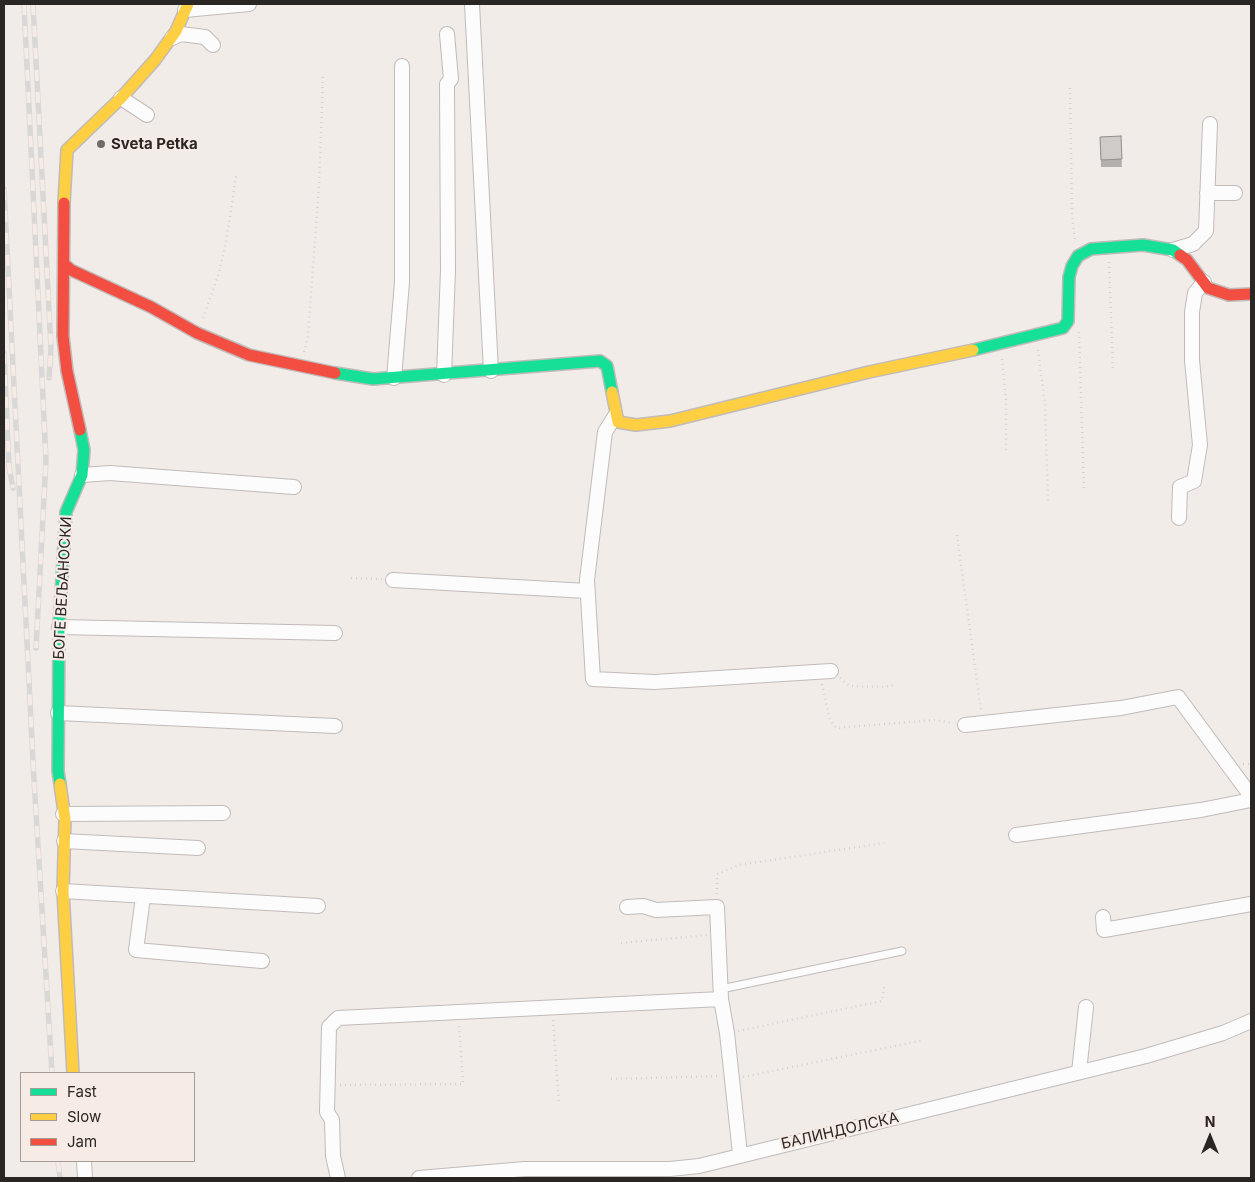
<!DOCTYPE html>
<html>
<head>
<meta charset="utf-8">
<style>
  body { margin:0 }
  #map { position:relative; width:1255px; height:1182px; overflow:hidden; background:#f2ece9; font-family:Inter,sans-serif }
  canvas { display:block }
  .frame { position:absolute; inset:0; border:5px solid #2a2623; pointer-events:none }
  .legend { position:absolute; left:20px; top:1072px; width:175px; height:90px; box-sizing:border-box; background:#f6ebe5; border:1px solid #a49c97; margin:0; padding:6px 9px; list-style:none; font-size:15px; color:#2a2623 }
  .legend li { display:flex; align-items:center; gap:10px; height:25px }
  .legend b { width:25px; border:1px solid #a49c97 }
  .north { position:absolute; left:1185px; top:1112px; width:50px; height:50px; -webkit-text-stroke:4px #f6ebe5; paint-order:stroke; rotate:0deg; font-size:14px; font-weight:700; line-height:20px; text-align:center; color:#2a2623 }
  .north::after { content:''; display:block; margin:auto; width:18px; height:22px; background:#2a2623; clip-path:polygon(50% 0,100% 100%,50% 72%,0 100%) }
</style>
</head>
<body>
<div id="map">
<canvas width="1255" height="1182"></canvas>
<div class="frame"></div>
<ul class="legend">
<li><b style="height:6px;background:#16e098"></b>Fast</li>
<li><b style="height:6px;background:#ffcf43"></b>Slow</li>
<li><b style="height:6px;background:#f24e42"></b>Jam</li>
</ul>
<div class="north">N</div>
</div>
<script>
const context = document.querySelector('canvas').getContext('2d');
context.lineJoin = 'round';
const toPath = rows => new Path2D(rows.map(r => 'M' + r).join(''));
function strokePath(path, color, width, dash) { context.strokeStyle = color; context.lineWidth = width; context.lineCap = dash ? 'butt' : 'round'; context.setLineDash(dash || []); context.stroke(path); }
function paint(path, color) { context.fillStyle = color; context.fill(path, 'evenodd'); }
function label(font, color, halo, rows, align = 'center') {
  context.font = font + ' Inter,sans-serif'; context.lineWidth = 4.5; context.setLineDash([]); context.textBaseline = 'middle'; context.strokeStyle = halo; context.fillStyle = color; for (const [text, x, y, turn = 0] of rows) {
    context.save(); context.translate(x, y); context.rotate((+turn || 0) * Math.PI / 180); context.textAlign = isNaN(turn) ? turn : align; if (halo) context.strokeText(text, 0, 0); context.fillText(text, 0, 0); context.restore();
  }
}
const path = toPath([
  [1070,88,1072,213,1075,241],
  [1109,262,1113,370],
  [203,318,218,276,226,243,236,176],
  [1079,332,1084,490],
  [1038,350,1045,404,1048,501],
  [304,352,308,336,319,185,323,75],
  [1002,359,1006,400,1006,452],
  [957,535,981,711],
  [351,578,382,579],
  [840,678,849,686,883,687,895,685],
  [822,684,830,720,836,728,934,720,953,723],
  [1243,764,1251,764],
  [717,894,717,874,739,865,884,843],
  [621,943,707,935],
  [553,1020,559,1105],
  [738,1031,882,1001,884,987],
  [743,1077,924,1040],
  [611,1079,719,1076],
  [340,1085,463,1084,459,1025]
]);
const lane = toPath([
  [721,989,902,951]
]);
const street = toPath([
  [472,4,491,371],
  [185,10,249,4],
  [172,38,181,34,205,37,213,45],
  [121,98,147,115],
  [1207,193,1235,193],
  [1173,250,1193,244,1206,231,1210,124],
  [444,375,448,270,447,84,451,79,447,34],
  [394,378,402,282,402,66],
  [615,416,605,432,587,580,593,679,654,682,831,671],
  [82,475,110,473,294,487],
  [1179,518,1180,487,1194,481,1200,445,1192,360,1192,312,1195,293,1204,282],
  [393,580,587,591],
  [59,627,335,633],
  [58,713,335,726],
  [965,725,1121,708,1178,697,1251,796],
  [63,814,223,813],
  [1016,835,1201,810,1251,800],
  [64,841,198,848],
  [63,891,318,906],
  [143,897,136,950,262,961],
  [627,907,643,906,656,910,717,907,721,999,727,1033,740,1154],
  [1103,917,1104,930,1251,904],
  [1079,1072,1086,1007],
  [84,1161,85,1178],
  [338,1178,333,1156,332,1120,327,1112,329,1027,338,1018,721,999],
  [419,1178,525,1169,670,1169,699,1166,1146,1056,1223,1033,1251,1021]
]);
const fast = toPath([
  [973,350,1063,328,1068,321,1069,277,1072,266,1078,256,1091,249,1143,245,1173,250,1180,255],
  [335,373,373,379,600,361,607,366,612,392],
  [60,784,58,771,59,627,66,512,82,475,84,450,80,430]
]);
const slow = toPath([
  [64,203,67,150,121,98,155,60,176,31,188,4],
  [612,392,618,422,636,425,670,421,869,372,973,350],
  [60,784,65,819,63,891,73,1073]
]);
const jam = toPath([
  [64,203,63,336,67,371,80,430],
  [1180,255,1187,260,1208,288,1229,295,1251,294],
  [64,264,71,270,151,307,197,333,249,355,335,373]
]);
const rail = toPath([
  [24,4,46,460,36,648],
  [33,4,51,348,49,378],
  [4,189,34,780,52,1073],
  [4,353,9,467,13,488],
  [58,1161,60,1178]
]);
const wall = toPath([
  [1121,136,1122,167,1101,167,1100,137]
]);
const building = toPath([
  [1121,136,1122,159,1101,160,1100,137,1121,136]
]);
const markers = [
  [101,144,5,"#706b68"]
];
const poiNames = [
  ["Sveta Petka",111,144]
];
const streetNames = [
  ["БОГЕ ВЕЉАНОСКИ",63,588,-87],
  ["БАЛИНДОЛСКА",840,1131,-13]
];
strokePath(lane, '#c0bbb9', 9);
strokePath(street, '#c0bbb9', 16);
strokePath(fast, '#c0bbb9', 14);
strokePath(slow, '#c0bbb9', 14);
strokePath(jam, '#c0bbb9', 14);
strokePath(path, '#d3d2d1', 2.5, [1, 4]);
strokePath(lane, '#fdfcfc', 7);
strokePath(street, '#fdfcfc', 14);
strokePath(fast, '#16e098', 11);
strokePath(slow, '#ffcf43', 11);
strokePath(jam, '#f24e42', 11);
strokePath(rail, '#d9d8d6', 5.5);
strokePath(rail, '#f6ebe5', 4, [11]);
paint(wall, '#b2afad');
paint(building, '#cfcbc9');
strokePath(building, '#918e8d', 1);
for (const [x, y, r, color] of markers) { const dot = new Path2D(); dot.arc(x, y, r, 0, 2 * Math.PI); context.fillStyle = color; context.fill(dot); strokePath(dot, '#f6ebe5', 2); }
label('bold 15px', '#2a2623', '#f6ebe5', poiNames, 'left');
label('15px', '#2a2623', '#f6ebe5', streetNames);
</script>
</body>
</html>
